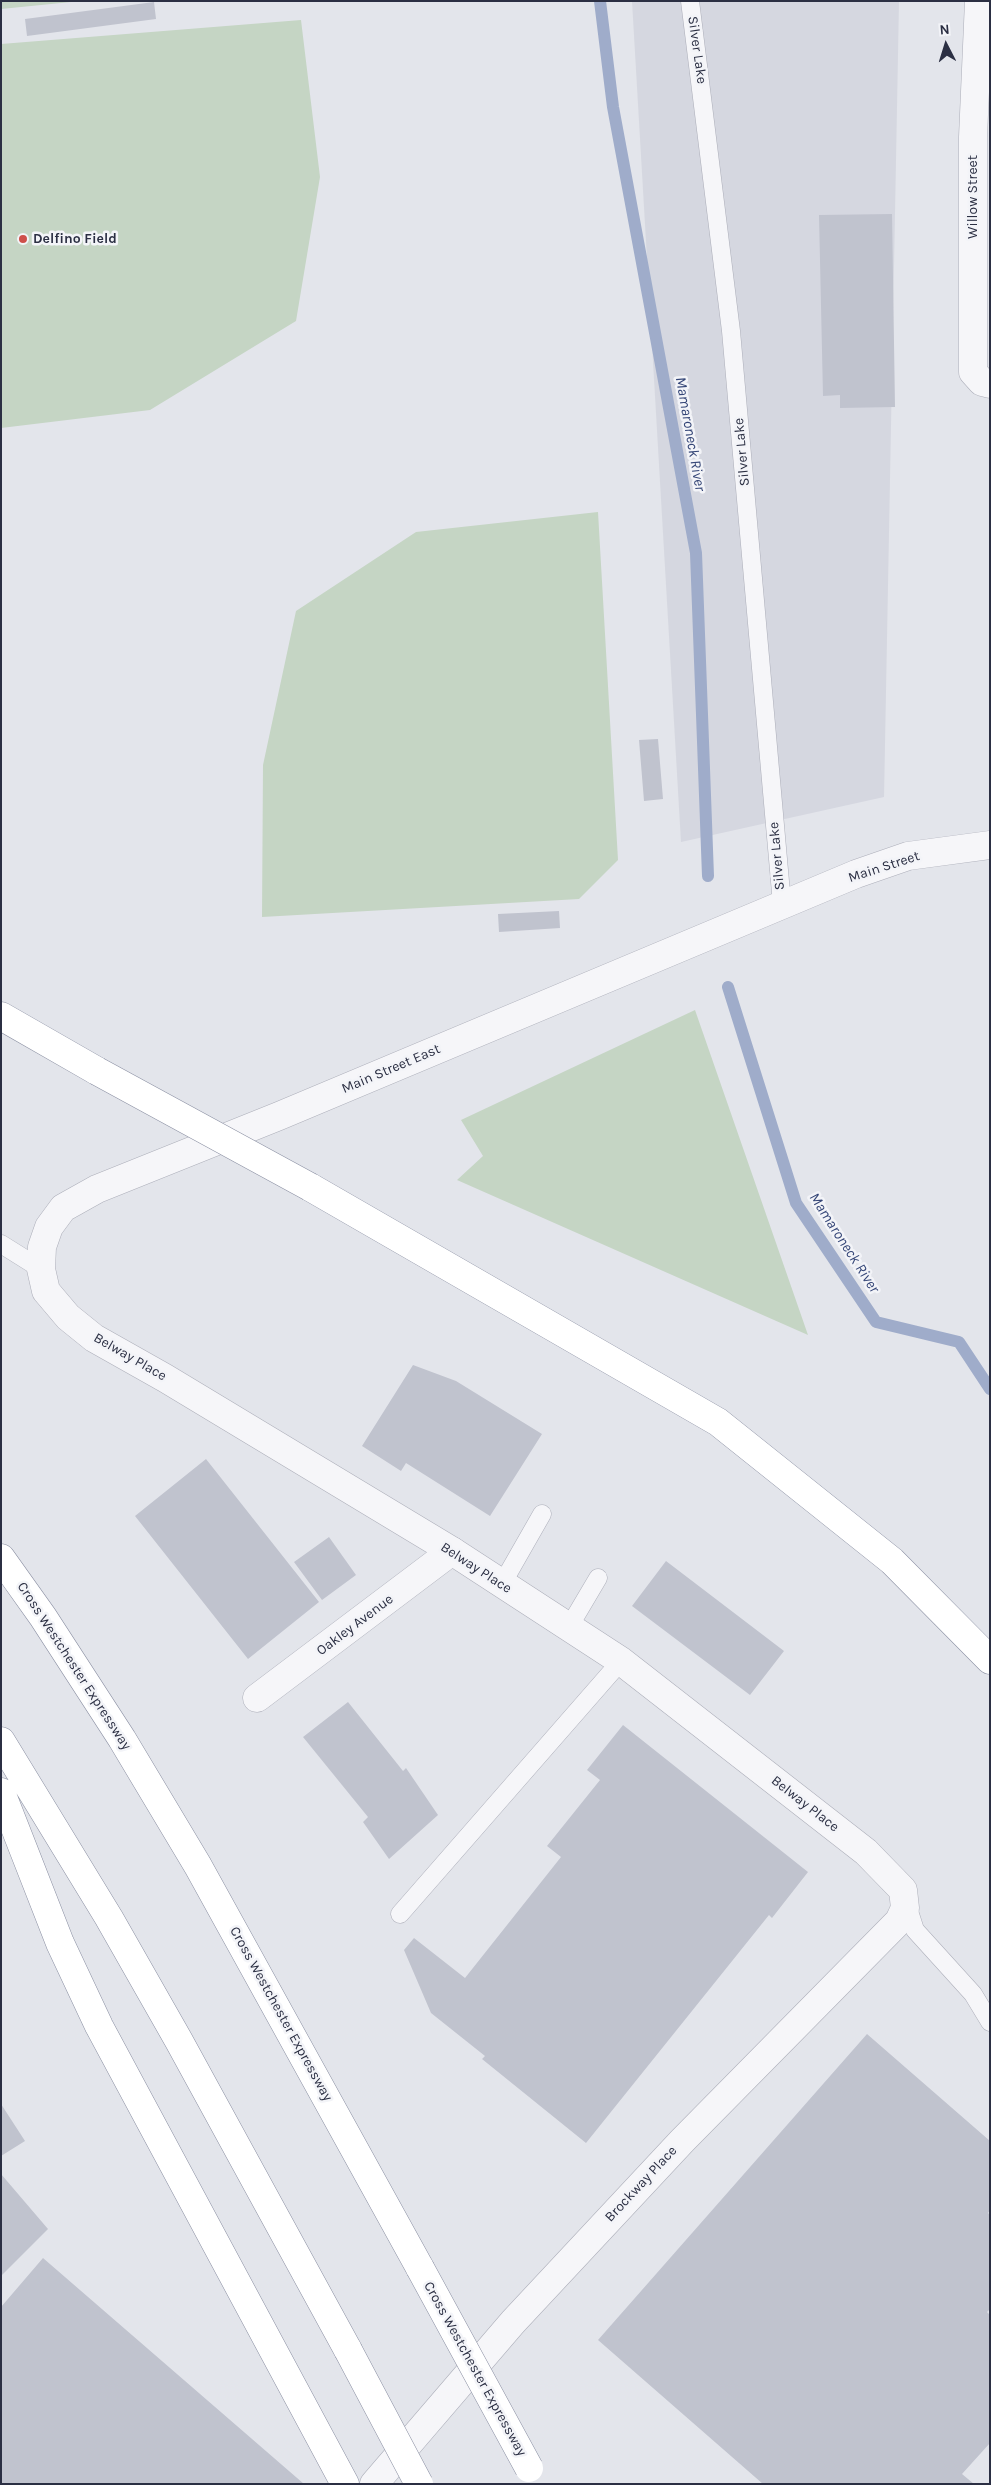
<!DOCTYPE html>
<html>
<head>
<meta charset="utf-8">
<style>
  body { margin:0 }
  #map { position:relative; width:991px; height:2485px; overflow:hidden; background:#e3e5eb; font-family:Karla,sans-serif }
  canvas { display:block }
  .frame { position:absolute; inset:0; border:2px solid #2b2f43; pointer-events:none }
  .north { position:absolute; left:921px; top:20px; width:50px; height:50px; -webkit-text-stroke:4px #f3f4f8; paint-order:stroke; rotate:355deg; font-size:14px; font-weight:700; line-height:20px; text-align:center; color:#2b2f43 }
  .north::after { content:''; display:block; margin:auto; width:18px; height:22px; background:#2b2f43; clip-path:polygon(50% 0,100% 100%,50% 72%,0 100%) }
</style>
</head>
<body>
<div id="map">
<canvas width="991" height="2485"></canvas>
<div class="frame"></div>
<div class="north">N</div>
</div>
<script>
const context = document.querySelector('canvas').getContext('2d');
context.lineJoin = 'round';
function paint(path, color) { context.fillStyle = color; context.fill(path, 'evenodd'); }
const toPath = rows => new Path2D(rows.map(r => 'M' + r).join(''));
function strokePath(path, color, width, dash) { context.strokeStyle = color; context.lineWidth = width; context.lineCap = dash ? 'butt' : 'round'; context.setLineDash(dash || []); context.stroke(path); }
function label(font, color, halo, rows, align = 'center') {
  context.font = font + ' Karla,sans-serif'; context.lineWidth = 5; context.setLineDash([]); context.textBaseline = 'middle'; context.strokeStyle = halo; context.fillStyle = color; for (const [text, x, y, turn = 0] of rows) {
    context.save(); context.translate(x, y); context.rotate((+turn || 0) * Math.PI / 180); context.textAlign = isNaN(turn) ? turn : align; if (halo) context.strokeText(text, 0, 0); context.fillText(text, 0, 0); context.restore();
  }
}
const built = toPath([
  [632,1,899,1,884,797,681,842]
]);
const green = toPath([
  [1,1,81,1,1,9],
  [301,20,320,177,296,321,150,410,1,428,1,44],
  [598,512,618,860,579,899,262,917,263,765,296,611,416,532],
  [695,1010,808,1335,457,1180,483,1156,461,1120]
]);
const stream = toPath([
  [600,1,613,107,696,553,708,876],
  [728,987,796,1203,876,1322,959,1342,990,1389]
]);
const building = toPath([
  [154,2,156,19,27,36,25,19],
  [892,214,895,407,840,408,840,395,823,396,819,215],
  [658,739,663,799,644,801,639,740],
  [559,911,560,928,499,932,498,914],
  [413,1365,456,1381,542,1434,490,1516,406,1463,401,1471,362,1446],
  [206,1459,319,1602,248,1659,135,1516],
  [329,1537,356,1575,322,1600,294,1562],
  [666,1561,784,1651,750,1695,632,1606],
  [348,1702,403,1771,406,1768,438,1815,389,1859,363,1822,368,1817,303,1737],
  [623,1725,808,1872,772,1918,769,1915,586,2143,482,2059,485,2056,431,2013,404,1950,414,1938,465,1978,561,1857,547,1846,600,1780,587,1770],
  [867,2034,990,2141,990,2210,988,2213,990,2215,990,2309,987,2312,990,2315,990,2443,962,2474,974,2484,763,2484,598,2340],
  [1,2104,25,2141,1,2156],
  [1,2174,48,2229,1,2276],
  [43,2258,304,2484,1,2484,1,2307]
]);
const service = toPath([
  [690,1,731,331,782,904],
  [1,1244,41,1269],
  [502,1584,542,1514],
  [569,1627,598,1578],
  [906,1902,915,1930,973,1994,990,2022],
  [400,1914,621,1661]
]);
const minor = toPath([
  [979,1,973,137,973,372,982,382,990,384],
  [257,1698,452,1551]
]);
const tertiary = toPath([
  [374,2484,513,2322,682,2141,899,1921,905,1908,903,1890,866,1852,621,1661,452,1551,165,1378,94,1338,68,1317,46,1291,41,1269,42,1247,49,1227,63,1208,97,1189,279,1116,856,874,908,856,990,845]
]);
const motorway = toPath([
  [1,1016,97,1071],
  [310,1187,718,1422,892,1561,990,1660],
  [1,1558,43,1617,122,1739,198,1866,420,2268],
  [1,1741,109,1918,179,2041,348,2350],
  [1,1792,60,1943,99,2026,345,2484]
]);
const motorwayBridge = toPath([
  [97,1071,310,1187],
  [420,2268,529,2468],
  [348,2350,419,2484]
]);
const markers = [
  [23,239,5,"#ce4f4a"]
];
const streetNames = [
  ["Silver Lake",697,50,82],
  ["Willow Street",973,197,-90],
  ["Silver Lake",742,452,-95],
  ["Silver Lake",777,856,-95],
  ["Main Street",884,867,-18],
  ["Main Street East",391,1069,-23],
  ["Belway Place",130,1357,30],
  ["Belway Place",476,1568,33],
  ["Oakley Avenue",355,1625,-37],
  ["Cross Westchester Expressway",74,1666,57],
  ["Belway Place",805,1804,38],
  ["Cross Westchester Expressway",281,2014,61],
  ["Brockway Place",641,2184,-47],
  ["Cross Westchester Expressway",475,2369,61]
];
const poiNames = [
  ["Delfino Field",33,239]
];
const waterNames = [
  ["Mamaroneck River",690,434,80],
  ["Mamaroneck River",844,1243,57]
];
paint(built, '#d5d7e0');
paint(green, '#c5d5c4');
strokePath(stream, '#9facca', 12);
paint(building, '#c0c3ce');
strokePath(service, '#acaeb9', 19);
strokePath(minor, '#acaeb9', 29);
strokePath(tertiary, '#acaeb9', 29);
strokePath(motorway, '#8a8fa2', 29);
strokePath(service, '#f6f6f9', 18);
strokePath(minor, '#f6f6f9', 28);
strokePath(tertiary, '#f6f6f9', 28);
strokePath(motorway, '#fff', 28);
strokePath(motorwayBridge, '#8a8fa2', 29, []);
strokePath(motorwayBridge, '#fff', 28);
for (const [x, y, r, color] of markers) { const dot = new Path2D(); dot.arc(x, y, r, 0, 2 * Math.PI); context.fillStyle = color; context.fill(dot); strokePath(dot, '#f3f4f8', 2); }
label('14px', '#2b2f43', '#f3f4f8', streetNames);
label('bold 14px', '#2b2f43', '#f3f4f8', poiNames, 'left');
label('italic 15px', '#354677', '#f3f4f8', waterNames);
</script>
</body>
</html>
